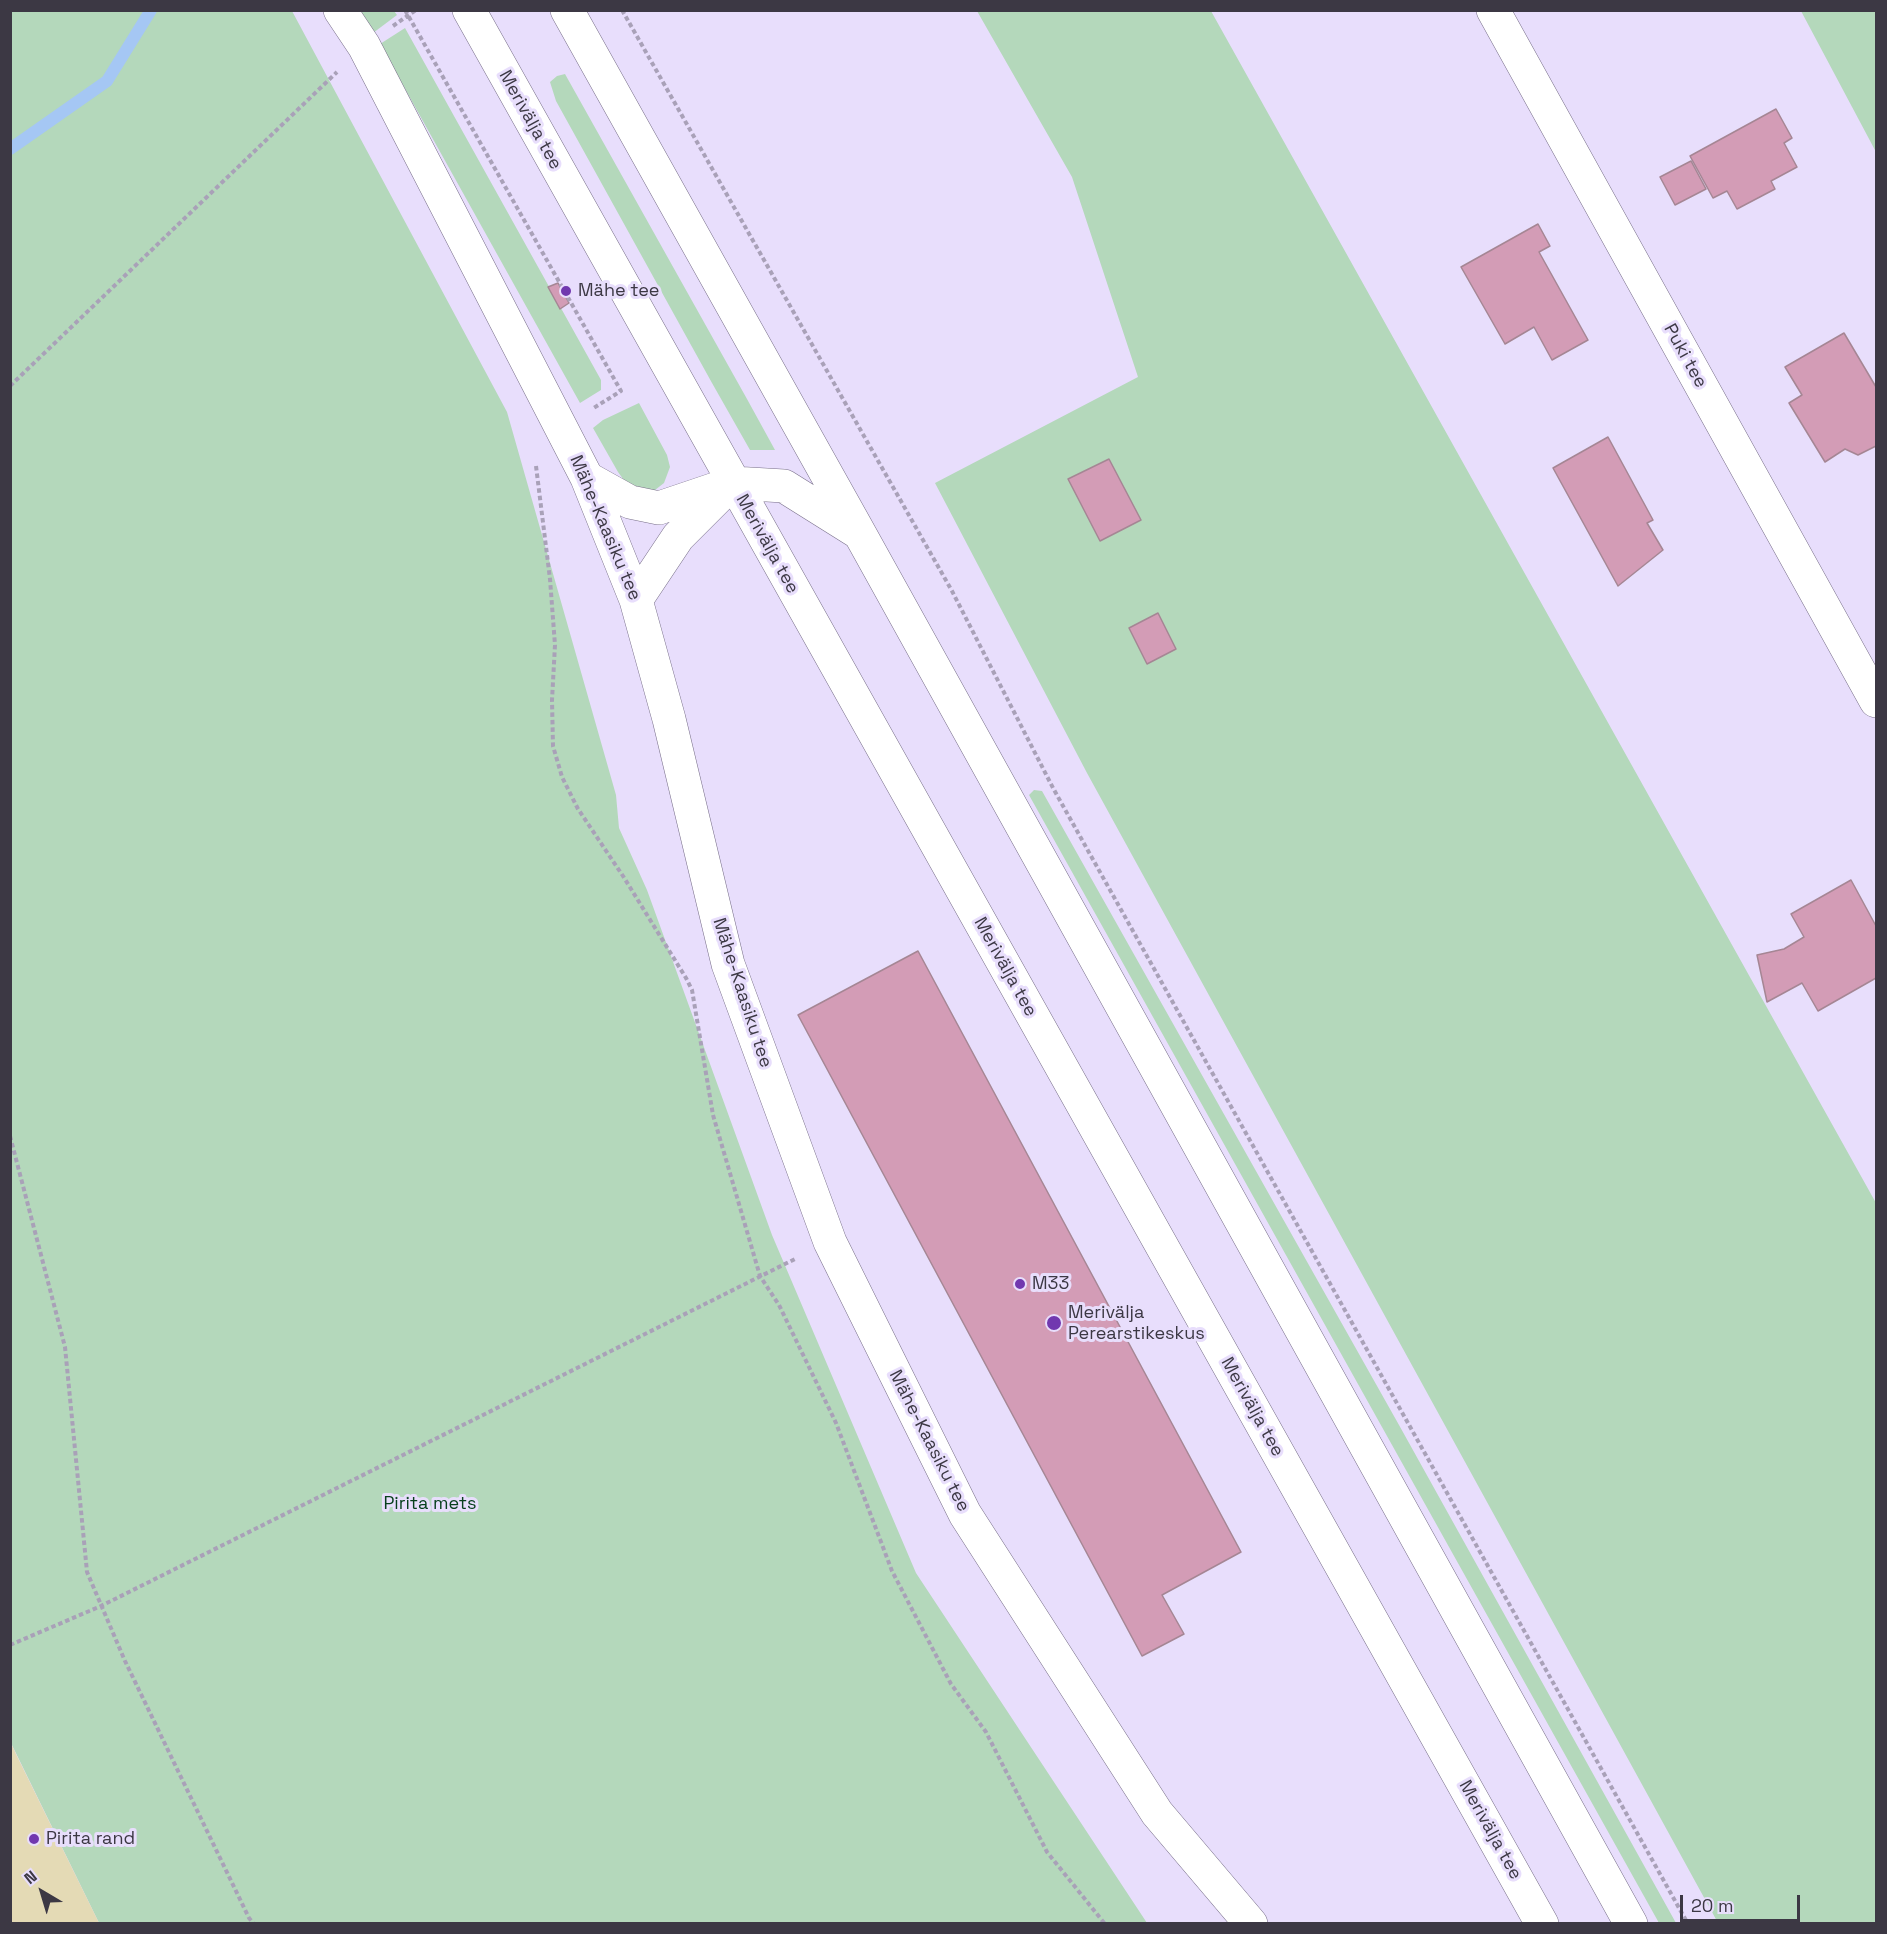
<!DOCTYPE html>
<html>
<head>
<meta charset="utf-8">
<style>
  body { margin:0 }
  #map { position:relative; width:1887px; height:1934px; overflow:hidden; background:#e8defc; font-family:"Space Grotesk",sans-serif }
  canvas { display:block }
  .frame { position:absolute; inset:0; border:12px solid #3c3844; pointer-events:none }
  .north { position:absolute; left:12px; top:1862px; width:60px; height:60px; -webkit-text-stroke:4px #e8defc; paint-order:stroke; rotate:322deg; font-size:16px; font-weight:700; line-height:24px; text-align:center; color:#3c3844 }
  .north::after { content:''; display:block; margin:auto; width:21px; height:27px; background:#3c3844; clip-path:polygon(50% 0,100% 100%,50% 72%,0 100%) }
  .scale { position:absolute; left:1680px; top:1895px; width:120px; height:27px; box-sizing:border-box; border:3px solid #3c3844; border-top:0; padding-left:8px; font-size:18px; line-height:21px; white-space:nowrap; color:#3c3844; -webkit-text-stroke:4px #e8defc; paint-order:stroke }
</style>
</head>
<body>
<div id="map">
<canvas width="1887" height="1934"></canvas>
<div class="frame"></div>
<div class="north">N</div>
<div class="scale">20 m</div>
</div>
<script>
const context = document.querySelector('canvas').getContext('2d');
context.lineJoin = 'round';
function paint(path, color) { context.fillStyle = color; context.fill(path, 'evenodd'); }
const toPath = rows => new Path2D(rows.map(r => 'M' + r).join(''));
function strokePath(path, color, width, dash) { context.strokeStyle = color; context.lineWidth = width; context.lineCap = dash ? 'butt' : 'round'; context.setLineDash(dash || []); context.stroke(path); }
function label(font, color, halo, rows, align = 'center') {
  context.font = font + ' "Space Grotesk",sans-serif'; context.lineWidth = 6; context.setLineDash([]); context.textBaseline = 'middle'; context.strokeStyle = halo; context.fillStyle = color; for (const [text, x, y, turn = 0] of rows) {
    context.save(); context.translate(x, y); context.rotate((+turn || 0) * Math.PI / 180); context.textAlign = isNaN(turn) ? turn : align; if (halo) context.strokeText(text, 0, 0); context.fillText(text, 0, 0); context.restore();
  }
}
const green = toPath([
  [10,11,292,11,507,412,616,795,619,828,647,890,772,1235,916,1573,1147,1923,99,1923,10,1741],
  [360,11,394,11,397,15,373,33],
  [977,11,1211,11,1876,1203,1876,1923,1718,1923,1087,773,935,483,1138,377,1072,177],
  [1801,11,1876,11,1876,152],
  [405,28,601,380,601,390,580,403,380,44],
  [565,74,747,399,775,450,750,450,712,383,556,101,550,82,557,76],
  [639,403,667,455,670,467,664,483,655,490,646,491,626,483,618,472,593,428,603,420],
  [1034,790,1042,791,1399,1425,1676,1923,1659,1923,1029,795]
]);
const sand = toPath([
  [10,1741,16,1754,99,1923,11,1923]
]);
const stream = toPath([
  [10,149,107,81,151,10]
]);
const building = toPath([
  [1776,109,1792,138,1784,143,1797,167,1771,181,1775,189,1737,209,1727,191,1713,198,1690,156,1776,109],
  [1691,161,1706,189,1675,205,1660,177,1691,161],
  [1538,224,1550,246,1539,252,1588,340,1552,360,1534,327,1505,344,1461,267,1538,224],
  [558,283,569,303,560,309,548,287,558,283],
  [1844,333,1876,387,1876,446,1858,455,1845,449,1825,462,1789,403,1802,395,1785,367,1844,333],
  [1608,437,1653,520,1647,523,1663,550,1618,586,1553,468,1608,437],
  [1109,459,1141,520,1100,541,1068,479,1109,459],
  [1158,613,1176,649,1147,664,1129,628,1158,613],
  [1851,880,1876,926,1876,978,1818,1011,1802,983,1767,1002,1757,955,1784,949,1804,937,1791,914,1851,880],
  [918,951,1241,1552,1162,1595,1184,1634,1142,1656,798,1015,918,951]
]);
const path = toPath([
  [405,10,621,391,592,409],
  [622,10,952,591,1053,788,1688,1924],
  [393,26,416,10],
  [10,386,337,72],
  [536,466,550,579,555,645,552,700,553,746,562,777,578,809,623,876,686,978,692,990,713,1115,760,1276,779,1305,836,1423,892,1571,951,1684,986,1732,1047,1852,1105,1924],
  [10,1136,65,1347,87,1572,125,1661,249,1918,254,1924],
  [10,1645,101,1606,797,1258]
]);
const minor = toPath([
  [340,10,364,46,587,478,636,600,669,719,728,964,830,1242,965,1514,1157,1813,1251,1924],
  [1493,10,1876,701],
  [587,478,630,502,659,508,733,483],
  [636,600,678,537,725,490]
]);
const major = toPath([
  [469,10,1542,1924],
  [567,10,860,534,1631,1924],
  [733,483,784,486,859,533]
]);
const markers = [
  [566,291,6,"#7138af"],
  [1020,1284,6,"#7138af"],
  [1054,1323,8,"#7138af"],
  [34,1839,6,"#7138af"]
];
const streetNames = [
  ["Merivälja tee",530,120,61],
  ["Puki tee",1685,356,61],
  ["Mähe-Kaasiku tee",605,528,67],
  ["Merivälja tee",767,544,61],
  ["Merivälja tee",1005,967,61],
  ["Mähe-Kaasiku tee",742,993,72],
  ["Merivälja tee",1252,1407,61],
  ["Mähe-Kaasiku tee",929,1441,63],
  ["Merivälja tee",1490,1830,61]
];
const poiNames = [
  ["Mähe tee",578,291],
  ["M33",1032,1284],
  ["Merivälja",1068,1313],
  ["Perearstikeskus",1068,1334],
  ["Pirita rand",46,1839]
];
const parkNames = [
  ["Pirita mets",430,1504]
];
paint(green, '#b4d8bb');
paint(sand, '#e4dab5');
strokePath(stream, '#a5c7f4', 12);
paint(building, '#d39cb6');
strokePath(building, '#a58694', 1.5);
strokePath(minor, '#786f89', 34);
strokePath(major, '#786f89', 34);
strokePath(path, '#a9a1b8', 4, [4.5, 3]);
strokePath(minor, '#fff', 33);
strokePath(major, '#fff', 33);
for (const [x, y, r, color] of markers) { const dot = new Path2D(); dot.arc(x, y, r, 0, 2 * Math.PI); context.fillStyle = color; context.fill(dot); strokePath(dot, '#e8defc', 2); }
label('18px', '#3c3844', '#e8defc', streetNames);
label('18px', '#3c3844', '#e8defc', poiNames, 'left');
label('18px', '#07401c', '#e8defc', parkNames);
</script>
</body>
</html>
